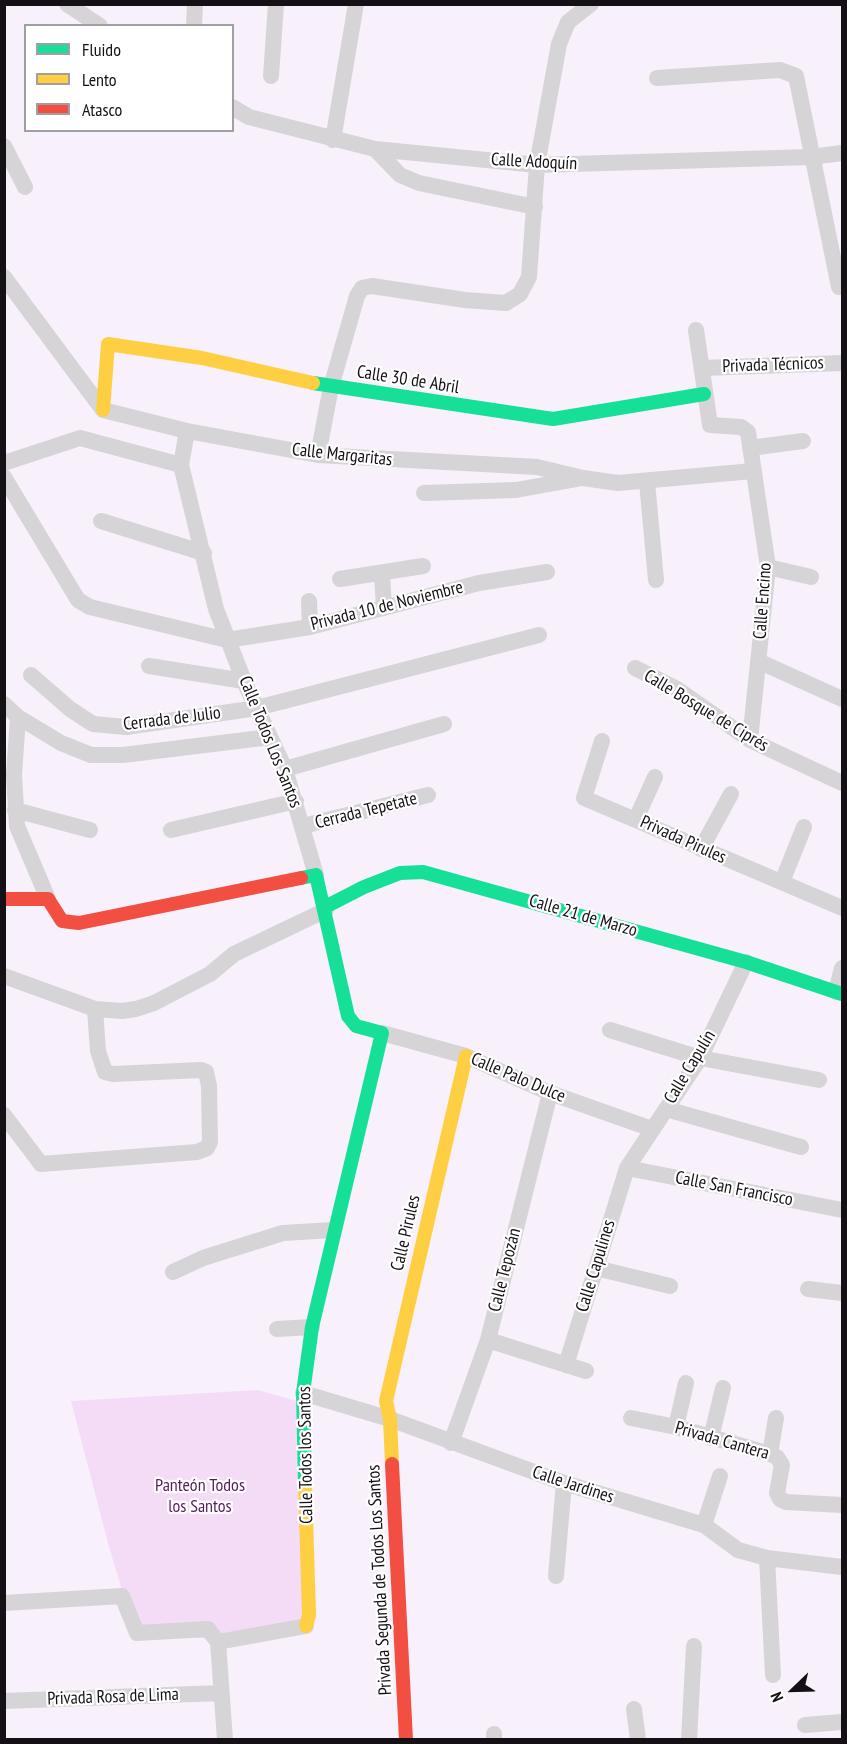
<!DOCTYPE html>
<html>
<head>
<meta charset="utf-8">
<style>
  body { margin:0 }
  #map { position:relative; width:847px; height:1744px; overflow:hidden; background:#f8f0fa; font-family:"PT Sans Narrow",sans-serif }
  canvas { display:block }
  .frame { position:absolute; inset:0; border:6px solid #151015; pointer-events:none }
  .legend { position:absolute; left:24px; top:24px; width:210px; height:108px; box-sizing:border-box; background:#fff; border:2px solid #a19fa1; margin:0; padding:8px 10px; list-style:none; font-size:18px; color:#151015 }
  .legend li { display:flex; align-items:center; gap:12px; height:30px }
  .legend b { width:30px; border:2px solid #a19fa1 }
  .north { position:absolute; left:763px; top:1660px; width:60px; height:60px; -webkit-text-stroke:4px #fff; paint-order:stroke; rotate:247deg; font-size:16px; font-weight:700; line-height:24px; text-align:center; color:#151015 }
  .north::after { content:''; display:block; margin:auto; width:21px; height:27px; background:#151015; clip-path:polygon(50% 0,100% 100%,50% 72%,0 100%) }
</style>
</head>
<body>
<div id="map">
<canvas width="847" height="1744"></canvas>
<div class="frame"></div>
<ul class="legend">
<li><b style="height:8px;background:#16e098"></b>Fluido</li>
<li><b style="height:8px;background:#ffcf43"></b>Lento</li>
<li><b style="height:8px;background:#f24e42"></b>Atasco</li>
</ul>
<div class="north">N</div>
</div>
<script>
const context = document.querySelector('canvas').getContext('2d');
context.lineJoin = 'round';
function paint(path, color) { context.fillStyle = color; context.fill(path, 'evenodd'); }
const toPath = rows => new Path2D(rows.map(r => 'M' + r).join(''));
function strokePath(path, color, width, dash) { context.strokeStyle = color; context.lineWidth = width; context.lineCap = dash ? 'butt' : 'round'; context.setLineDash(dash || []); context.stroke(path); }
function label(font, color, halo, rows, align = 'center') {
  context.font = font + ' "PT Sans Narrow",sans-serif'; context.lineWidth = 4.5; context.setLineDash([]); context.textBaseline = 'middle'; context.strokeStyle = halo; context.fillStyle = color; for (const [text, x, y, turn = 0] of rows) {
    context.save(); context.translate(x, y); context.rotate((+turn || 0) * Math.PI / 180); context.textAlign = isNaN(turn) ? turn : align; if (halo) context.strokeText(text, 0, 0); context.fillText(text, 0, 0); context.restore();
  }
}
const green = toPath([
  [258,1390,300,1402,306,1626,218,1642,203,1638,135,1634,108,1543,71,1401]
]);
const street = toPath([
  [67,4,100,26],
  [194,26,195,4],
  [271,76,276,4],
  [657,78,780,70,796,76,839,287],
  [232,107,249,117,375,149,537,165,811,157,842,153],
  [333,140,356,4],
  [4,146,25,187],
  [375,149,400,175,419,183,535,207],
  [4,277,103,410,187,431,318,455,537,467,583,478,618,483,753,471],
  [696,330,710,425,741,427,748,432,768,567,750,740],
  [703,368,842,363],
  [187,431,181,465,216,609,244,681,285,769,316,875],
  [750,448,803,441],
  [318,455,331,387,357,296,362,288,372,286,465,300,506,303,520,294,529,277,537,165,559,44,568,22,591,4],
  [4,463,80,438,181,465],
  [4,477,78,600,90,607,227,640,310,627,479,583,547,572],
  [647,482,656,580],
  [424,493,516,490,577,479],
  [101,521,204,553],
  [768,567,811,577],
  [382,574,384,608],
  [340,579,423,566],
  [309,601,310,627],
  [758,661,842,699],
  [149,666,244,681],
  [635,668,677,689,750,740,842,783],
  [31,675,70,709,93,724,126,727,257,708,539,635],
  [4,704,18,717,61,743,91,755,123,755,270,737],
  [18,717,14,775,17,826,48,899],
  [602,741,584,798,842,908],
  [285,769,444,724],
  [15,810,90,830],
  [636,819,655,777],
  [303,826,428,795],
  [171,830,296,801],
  [701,849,731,794],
  [782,882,804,827],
  [4,976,95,1009,122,1011,136,1009,154,1003,210,974,234,954,326,910],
  [836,992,842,968],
  [610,1030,700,1058,819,1080],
  [382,1033,466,1056,550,1093,652,1129],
  [666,1109,801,1147],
  [4,1115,41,1164,197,1152,207,1148,210,1142,209,1086,206,1072,201,1070,113,1074,105,1072,98,1051,95,1009],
  [627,1168,842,1210],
  [596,1268,670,1286],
  [173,1272,203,1258,283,1233,333,1230],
  [808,1289,842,1293],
  [277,1329,312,1327],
  [488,1340,586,1371],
  [566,1365,627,1168,700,1058,746,962],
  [303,1393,390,1419,564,1483,704,1525,738,1550,767,1558,842,1567],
  [631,1418,676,1427,770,1454,777,1457,782,1465,777,1493,780,1499,786,1502,842,1505],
  [676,1427,686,1383],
  [711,1438,723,1388],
  [451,1443,488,1340,550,1093],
  [770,1454,776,1418],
  [704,1525,720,1476],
  [767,1558,773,1675],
  [556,1576,564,1483],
  [4,1603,122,1596,137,1633,208,1629,218,1642,225,1740],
  [218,1642,306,1626],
  [4,1701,221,1693],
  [634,1709,638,1740],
  [805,1725,842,1722],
  [494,1740,494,1734],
  [689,1740,694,1646]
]);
const fast = toPath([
  [313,383,553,419,704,394],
  [301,878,316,875,348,1016,356,1026,382,1033,312,1327,303,1393,305,1483],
  [325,907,364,887,400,873,423,872,746,962,842,994]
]);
const slow = toPath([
  [103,410,108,344,202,358,313,383],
  [392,1464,390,1419,386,1401,466,1056],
  [305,1483,309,1615,306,1626]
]);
const jam = toPath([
  [4,899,48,899,62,921,79,923,301,878],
  [392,1464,406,1740]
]);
const streetNames = [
  ["Calle Adoquín",534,162,3],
  ["Privada Técnicos",773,365,-2],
  ["Calle 30 de Abril",408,380,9],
  ["Calle Margaritas",342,455,6],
  ["Calle Encino",763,601,-86],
  ["Privada 10 de Noviembre",387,606,-14],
  ["Calle Bosque de Ciprés",706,711,31],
  ["Cerrada de Julio",172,719,-7],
  ["Calle Todos Los Santos",270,742,68],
  ["Cerrada Tepetate",366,811,-14],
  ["Privada Pirules",683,840,24],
  ["Calle 21 de Marzo",583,916,16],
  ["Calle Capulín",690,1067,-59],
  ["Calle Palo Dulce",518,1078,23],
  ["Calle San Francisco",734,1189,11],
  ["Calle Pirules",406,1233,-77],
  ["Calle Capulines",596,1266,-73],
  ["Calle Tepozán",505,1270,-76],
  ["Privada Cantera",722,1441,16],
  ["Calle Todos los Santos",306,1455,-91],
  ["Calle Jardines",573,1485,18],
  ["Privada Segunda de Todos Los Santos",380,1580,-93],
  ["Privada Rosa de Lima",113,1697,-2]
];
const parkNames = [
  ["Panteón Todos",200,1486],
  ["los Santos",200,1507]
];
paint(green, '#f4dcf7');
strokePath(street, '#d6d4d6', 16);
strokePath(fast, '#16e098', 14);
strokePath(slow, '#ffcf43', 14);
strokePath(jam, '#f24e42', 14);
label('18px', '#151015', '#fff', streetNames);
label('18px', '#5a1a61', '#fff', parkNames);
</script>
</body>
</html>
